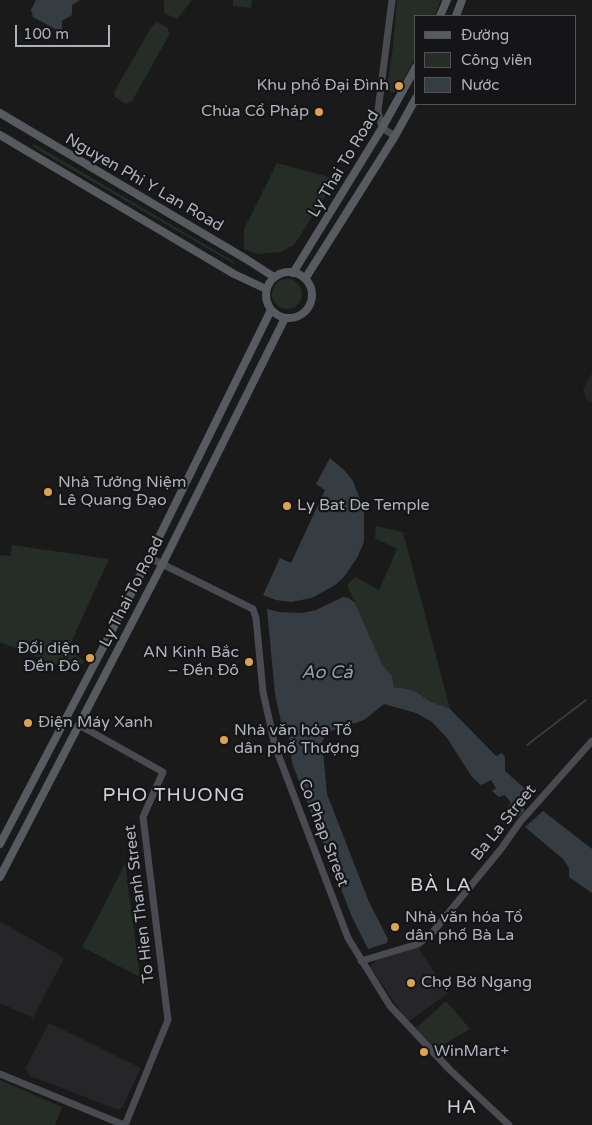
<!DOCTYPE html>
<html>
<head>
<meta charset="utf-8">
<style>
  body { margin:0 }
  #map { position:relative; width:592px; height:1125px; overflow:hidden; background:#1a1a1b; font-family:"Varela Round",sans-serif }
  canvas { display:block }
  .legend { position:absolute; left:414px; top:15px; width:162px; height:90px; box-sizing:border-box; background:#151517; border:1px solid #525458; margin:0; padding:6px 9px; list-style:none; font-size:15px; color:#aeb2ba }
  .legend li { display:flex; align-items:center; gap:10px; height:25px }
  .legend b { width:25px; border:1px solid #525458 }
  .scale { position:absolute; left:15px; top:25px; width:95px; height:22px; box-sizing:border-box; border:2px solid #aeb2ba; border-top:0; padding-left:6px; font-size:15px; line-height:18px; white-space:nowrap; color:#aeb2ba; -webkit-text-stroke:4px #151517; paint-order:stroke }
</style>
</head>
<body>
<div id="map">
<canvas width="592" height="1125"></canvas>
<ul class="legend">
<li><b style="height:6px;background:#575a5f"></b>Đường</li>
<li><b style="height:14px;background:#262d27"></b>Công viên</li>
<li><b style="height:14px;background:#353d43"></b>Nước</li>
</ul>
<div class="scale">100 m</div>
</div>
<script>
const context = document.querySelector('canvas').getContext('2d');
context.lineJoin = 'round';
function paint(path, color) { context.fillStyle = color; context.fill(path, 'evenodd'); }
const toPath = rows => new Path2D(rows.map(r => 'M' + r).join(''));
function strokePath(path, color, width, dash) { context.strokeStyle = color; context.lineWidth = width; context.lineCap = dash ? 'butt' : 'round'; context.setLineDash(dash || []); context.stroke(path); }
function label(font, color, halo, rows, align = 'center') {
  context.font = font + ' "Varela Round",sans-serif'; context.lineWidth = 4.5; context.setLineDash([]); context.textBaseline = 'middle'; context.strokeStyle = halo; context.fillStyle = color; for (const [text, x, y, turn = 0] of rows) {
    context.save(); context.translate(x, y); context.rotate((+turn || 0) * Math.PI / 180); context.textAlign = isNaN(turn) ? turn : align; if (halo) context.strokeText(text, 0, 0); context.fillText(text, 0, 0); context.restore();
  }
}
const built = toPath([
  [592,373,592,402,586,399,583,389],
  [0,921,64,958,33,1018,0,1003],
  [417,946,448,993,408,1022,370,967,376,960],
  [49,1023,141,1068,122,1108,119,1110,30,1076,25,1069]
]);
const green = toPath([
  [164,0,192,0,177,19,164,13],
  [233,0,252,0,251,8,233,6],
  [397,0,441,0,434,16,416,16,416,56,399,88,393,93,389,91,387,87,393,46],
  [157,22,168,28,169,35,132,101,126,104,115,97,114,92,152,26],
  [34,144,233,261,234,264,35,148,32,146],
  [277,163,336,179,294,245,280,252,257,254,244,249,244,229],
  '272 294a15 15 0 1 1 30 0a15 15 0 1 1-30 0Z',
  [376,526,403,532,450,709,429,701,415,691,402,688,394,689,392,676,382,664,347,585,355,577,379,590,397,549,375,538],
  [12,545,109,559,68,649,84,661,77,673,0,642,0,555,11,556],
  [125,864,140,977,84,948,83,946],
  [446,1001,470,1029,436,1049,416,1028],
  [0,1080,62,1107,55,1125,0,1125]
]);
const water = toPath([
  [36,0,80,0,72,5,72,15,62,21,62,29,57,30,33,17,31,10],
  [330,458,344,470,353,481,364,510,364,542,357,558,344,577,335,585,312,598,291,602,276,600,263,595,280,558,291,563,325,490,316,484],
  [343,597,349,598,355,603,382,664,392,676,394,688,402,688,415,691,429,701,450,709,496,756,502,753,505,757,505,771,531,794,521,805,525,811,518,817,507,809,511,803,505,795,499,797,492,791,496,788,491,780,481,785,472,777,447,738,432,722,416,713,384,704,364,720,331,731,325,736,322,742,327,794,369,902,388,939,387,943,368,949,352,917,292,763,289,736,283,731,275,694,267,609,279,612,302,613,316,610],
  [543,811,592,849,592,893,569,877,569,868,563,859,525,827]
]);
const stream = toPath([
  [527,745,586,700]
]);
const secondary = toPath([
  [392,0,378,111,382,128,395,136],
  [148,557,253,609,256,618,263,692,275,746,348,938,390,1006,450,1070,509,1125],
  [79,725,163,772,143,817,168,1020,125,1125],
  [361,961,418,944,432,933,501,849,520,822,592,741],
  [0,1074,124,1125]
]);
const primary = toPath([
  [440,16,447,0],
  [456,16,462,0],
  [0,113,246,259,274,277],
  [0,135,234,274,266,289],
  '266 295a23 23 0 1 1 46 0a23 23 0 1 1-46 0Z',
  [293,273,382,128,416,67],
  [305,279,395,136,416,98],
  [0,844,128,600,271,310],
  [0,877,162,565,285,318]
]);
const markers = [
  [399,86,5,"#dea350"],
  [319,112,5,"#dea350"],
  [48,492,5,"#dea350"],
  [287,506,5,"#dea350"],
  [90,658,5,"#dea350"],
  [249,662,5,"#dea350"],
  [28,723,5,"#dea350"],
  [224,740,5,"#dea350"],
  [395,927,5,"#dea350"],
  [411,983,5,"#dea350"],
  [424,1052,5,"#dea350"]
];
const poiNames = [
  ["Khu phố Đại Đình",389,86,"right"],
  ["Chùa Cổ Pháp",309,112,"right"],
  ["Nhà Tưởng Niệm",58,483],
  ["Lê Quang Đạo",58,501],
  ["Ly Bat De Temple",297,506],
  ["Đối diện",80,649,"right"],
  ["Đền Đô",80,667,"right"],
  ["AN Kinh Bắc",239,653,"right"],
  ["– Đền Đô",239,671,"right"],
  ["Điện Máy Xanh",38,723],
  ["Nhà văn hóa Tổ",234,731],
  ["dân phố Thượng",234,749],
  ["Nhà văn hóa Tổ",405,918],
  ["dân phố Bà La",405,936],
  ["Chợ Bờ Ngang",421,983],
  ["WinMart+",434,1052]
];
const streetNames = [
  ["Ly Thai To Road",344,164,-59],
  ["Nguyen Phi Y Lan Road",144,183,30],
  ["Ly Thai To Road",132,592,-63],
  ["Ba La Street",504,823,-51],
  ["Co Phap Street",323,833,69],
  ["To Hien Thanh Street",140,904,-97]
];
const waterNames = [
  ["Ao Cả",327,673]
];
const quarterNames = [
  ["PHO THUONG",174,796],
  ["BÀ LA",441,886],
  ["HA",462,1108]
];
paint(built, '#262628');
paint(green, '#262d27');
paint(water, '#353d43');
strokePath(stream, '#353d43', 2);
strokePath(secondary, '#494b50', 7);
strokePath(primary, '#575a5f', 8);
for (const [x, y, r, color] of markers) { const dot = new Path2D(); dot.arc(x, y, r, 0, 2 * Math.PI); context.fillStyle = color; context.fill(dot); strokePath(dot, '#151517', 2); }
label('16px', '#aeb2ba', '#151517', poiNames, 'left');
label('16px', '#aeb2ba', '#151517', streetNames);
label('italic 18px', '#89a1b0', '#151517', waterNames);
context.letterSpacing = '1px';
label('19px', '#ced1d6', '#151517', quarterNames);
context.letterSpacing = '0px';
</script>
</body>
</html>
